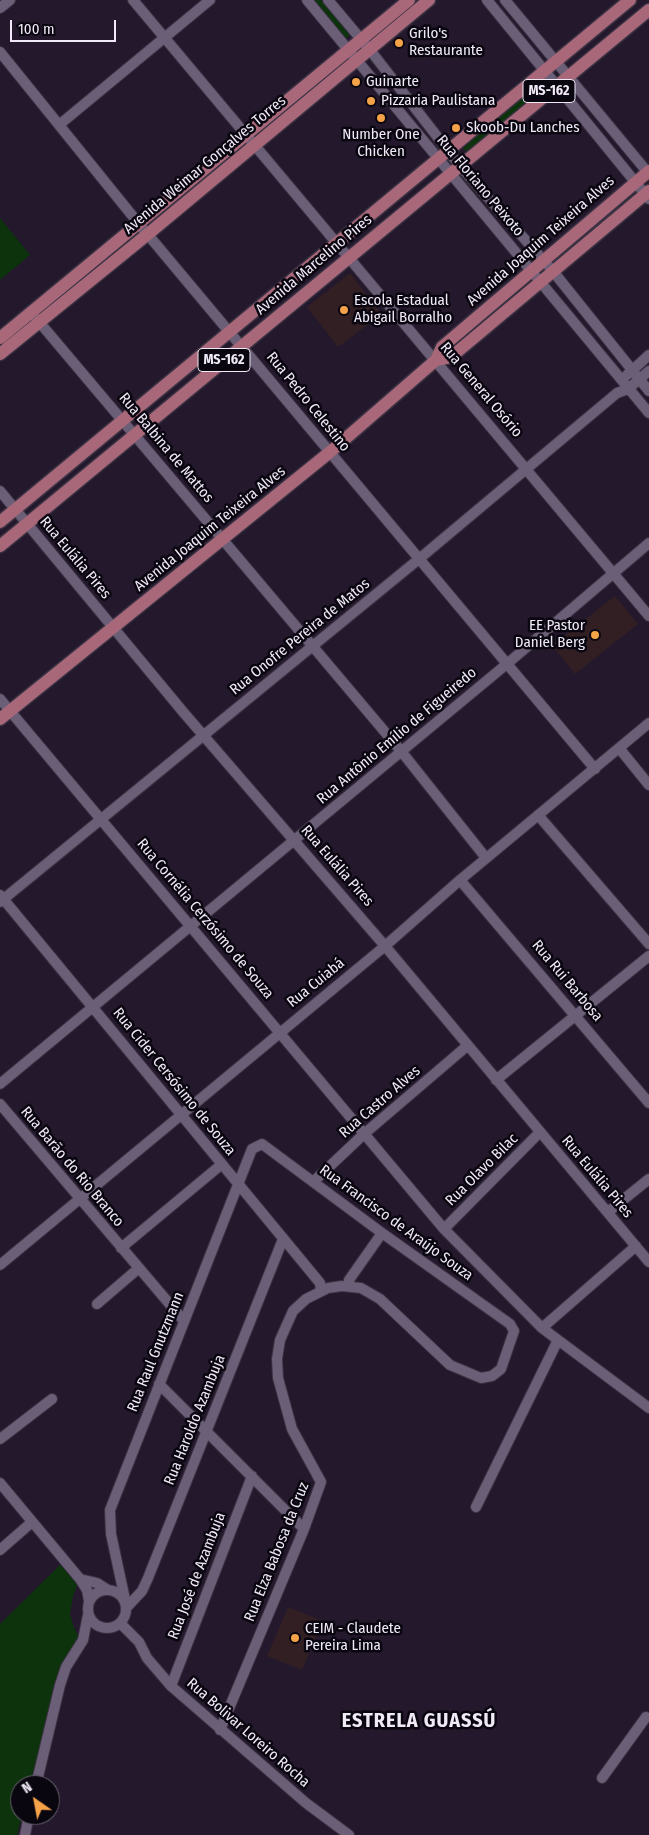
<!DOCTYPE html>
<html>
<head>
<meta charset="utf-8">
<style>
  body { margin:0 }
  #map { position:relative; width:649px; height:1835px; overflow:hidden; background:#24182d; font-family:"Fira Sans Condensed",sans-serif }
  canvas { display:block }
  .north { position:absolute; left:10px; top:1775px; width:50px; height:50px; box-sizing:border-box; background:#0a060f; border:1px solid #66616c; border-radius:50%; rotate:327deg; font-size:14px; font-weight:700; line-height:20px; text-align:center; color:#f0e9f8 }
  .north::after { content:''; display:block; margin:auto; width:18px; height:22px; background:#f6a248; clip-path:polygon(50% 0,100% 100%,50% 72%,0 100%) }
  .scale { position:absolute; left:10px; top:20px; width:106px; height:22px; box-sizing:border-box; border:2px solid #f0e9f8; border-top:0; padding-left:6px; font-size:15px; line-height:18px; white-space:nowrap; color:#f0e9f8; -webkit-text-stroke:4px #0a060f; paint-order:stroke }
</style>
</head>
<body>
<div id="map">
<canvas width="649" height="1835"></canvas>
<div class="north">N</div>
<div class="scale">100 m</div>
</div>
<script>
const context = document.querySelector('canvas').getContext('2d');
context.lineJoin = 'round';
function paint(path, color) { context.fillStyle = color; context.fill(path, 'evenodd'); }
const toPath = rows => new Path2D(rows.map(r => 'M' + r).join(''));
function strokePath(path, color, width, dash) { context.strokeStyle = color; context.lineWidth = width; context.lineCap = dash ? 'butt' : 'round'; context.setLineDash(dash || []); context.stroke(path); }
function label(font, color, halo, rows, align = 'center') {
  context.font = font + ' "Fira Sans Condensed",sans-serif'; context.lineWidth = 5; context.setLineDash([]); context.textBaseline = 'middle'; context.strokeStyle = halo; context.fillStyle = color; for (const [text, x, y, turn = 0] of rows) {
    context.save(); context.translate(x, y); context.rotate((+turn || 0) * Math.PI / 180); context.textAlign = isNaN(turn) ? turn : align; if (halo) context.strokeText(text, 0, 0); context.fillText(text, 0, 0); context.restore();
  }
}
const education = toPath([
  [350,273,382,314,338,347,307,307],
  [615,596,638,624,575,674,552,645],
  [288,1607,323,1621,302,1670,267,1656]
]);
const green = toPath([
  [311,0,321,0,350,35,344,40],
  [544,80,548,84,467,152,463,148],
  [0,218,30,255,0,280],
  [60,1565,78,1583,73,1596,70,1614,74,1628,80,1638,57,1682,30,1785,20,1785,22,1815,17,1835,0,1835,0,1624]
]);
const minor = toPath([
  [133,0,649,616],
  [307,0,649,413],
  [328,0,370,50,460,166,552,270,649,391],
  [487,0,649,199],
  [505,0,649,174],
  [0,8,10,0],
  [0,52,139,224,595,769],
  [59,125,210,0],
  [35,317,401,751,486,858],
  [627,375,649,355],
  [0,491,184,713,385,946,649,1262],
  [0,699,444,1229,542,1328,649,1408],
  [619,748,649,785],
  [538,815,649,944],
  [460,880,649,1103],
  [0,895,320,1283,321,1291],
  [0,902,419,559,617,393,628,389,649,371],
  [496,1080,649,956],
  [0,1084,508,663,649,543],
  [0,1104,184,1321],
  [313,1182,364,1134,467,1046],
  [608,1212,649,1179],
  [444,1229,540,1132],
  [121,1248,222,1164],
  [0,1265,385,946,460,880,649,723],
  [350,1286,349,1280,382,1233],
  [97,1304,139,1268],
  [542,1328,636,1246],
  [159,1384,304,1529],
  [0,1439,52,1399],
  [0,1483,80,1579,87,1590,89,1601],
  [476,1507,558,1340],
  [0,1550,32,1522],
  [80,1579,97,1583,108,1590],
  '88 1609a19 19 0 1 1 38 0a19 19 0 1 1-38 0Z',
  [126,1604,111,1534,110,1510,252,1149,262,1144,382,1233,510,1324,514,1331,501,1369,492,1376,481,1378,450,1365,380,1299,361,1288,342,1286,328,1288,306,1299,293,1311,280,1340,277,1359,278,1378,292,1429,321,1482,304,1529,220,1730],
  [127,1607,142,1591,148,1578,283,1239],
  [120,1623,139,1642,147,1658,171,1686,306,1803,349,1835],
  [171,1686,252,1476],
  [602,1778,646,1717],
  [36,1785,60,1685,66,1667,83,1640,88,1615],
  [25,1835,29,1815]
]);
const major = toPath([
  [0,338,409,0],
  [0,354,148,234,429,0],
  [436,360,451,357,649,191],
  [0,522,630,0],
  [0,546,649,10],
  [0,719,330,452,436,360,442,347,649,171]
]);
const markers = [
  [399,43,5,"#f6a248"],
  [356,82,5,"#f6a248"],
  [371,101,5,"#f6a248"],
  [381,118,5,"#f6a248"],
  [456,128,5,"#f6a248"],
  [344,310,5,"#f6a248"],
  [595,635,5,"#f6a248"],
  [295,1638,5,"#f6a248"]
];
const shields = [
  [549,91,52],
  [224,360,52]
];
const shieldNames = [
  ["MS-162",549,91],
  ["MS-162",224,360]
];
const poiNames = [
  ["Grilo's",409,34],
  ["Restaurante",409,51],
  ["Guinarte",366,82],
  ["Pizzaria Paulistana",381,101],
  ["Skoob-Du Lanches",466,128],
  ["Number One",381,135,"center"],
  ["Chicken",381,152,"center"],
  ["Escola Estadual",354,301],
  ["Abigail Borralho",354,318],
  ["EE Pastor",585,626,"right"],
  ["Daniel Berg",585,643,"right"],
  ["CEIM - Claudete",305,1629],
  ["Pereira Lima",305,1646]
];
const streetNames = [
  ["Avenida Weimar Gonçalves Torres",205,165,-40],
  ["Rua Floriano Peixoto",480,186,50],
  ["Avenida Joaquim Teixeira Alves",541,241,-41],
  ["Avenida Marcelino Pires",314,265,-40],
  ["Rua General Osório",481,390,50],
  ["Rua Pedro Celestino",308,402,51],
  ["Rua Balbina de Mattos",166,448,50],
  ["Avenida Joaquim Teixeira Alves",210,529,-39],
  ["Rua Eulália Pires",75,558,50],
  ["Rua Onofre Pereira de Matos",300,637,-39],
  ["Rua Antônio Emílio de Figueiredo",397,736,-40],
  ["Rua Eulália Pires",337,866,49],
  ["Rua Cornélia Cerzósimo de Souza",205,919,50],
  ["Rua Rui Barbosa",567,981,50],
  ["Rua Cuiabá",316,983,-39],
  ["Rua Cider Cersósimo de Souza",174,1082,51],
  ["Rua Castro Alves",380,1102,-41],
  ["Rua Barão do Rio Branco",72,1167,50],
  ["Rua Olavo Bilac",482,1170,-45],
  ["Rua Eulália Pires",597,1177,50],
  ["Rua Francisco de Araújo Souza",396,1223,36],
  ["Rua Raul Gnutzmann",156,1352,-68],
  ["Rua Haroldo Azambuja",195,1420,-68],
  ["Rua Elza Babosa da Cruz",277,1552,-68],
  ["Rua José de Azambuja",197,1576,-69],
  ["Rua Bolivar Loreiro Rocha",248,1733,41]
];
const districtNames = [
  ["ESTRELA GUASSÚ",419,1721]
];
paint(education, '#321f23');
paint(green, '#0c330c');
strokePath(minor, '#3a3242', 12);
strokePath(major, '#3a3242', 15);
strokePath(minor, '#6b5e77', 10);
strokePath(major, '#a8687a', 12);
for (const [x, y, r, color] of markers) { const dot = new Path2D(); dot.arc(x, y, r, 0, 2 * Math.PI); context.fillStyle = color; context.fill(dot); strokePath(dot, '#0a060f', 2); }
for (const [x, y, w] of shields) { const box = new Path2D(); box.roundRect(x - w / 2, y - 11.5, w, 23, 4); context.fillStyle = '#0a060f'; context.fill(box); strokePath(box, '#f0e9f8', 1); }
label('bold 14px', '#f0e9f8', null, shieldNames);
label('15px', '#f0e9f8', '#0a060f', poiNames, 'left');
label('15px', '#f0e9f8', '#0a060f', streetNames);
context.letterSpacing = '1px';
label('bold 20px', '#f0e9f8', '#0a060f', districtNames);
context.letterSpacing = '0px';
</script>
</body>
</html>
